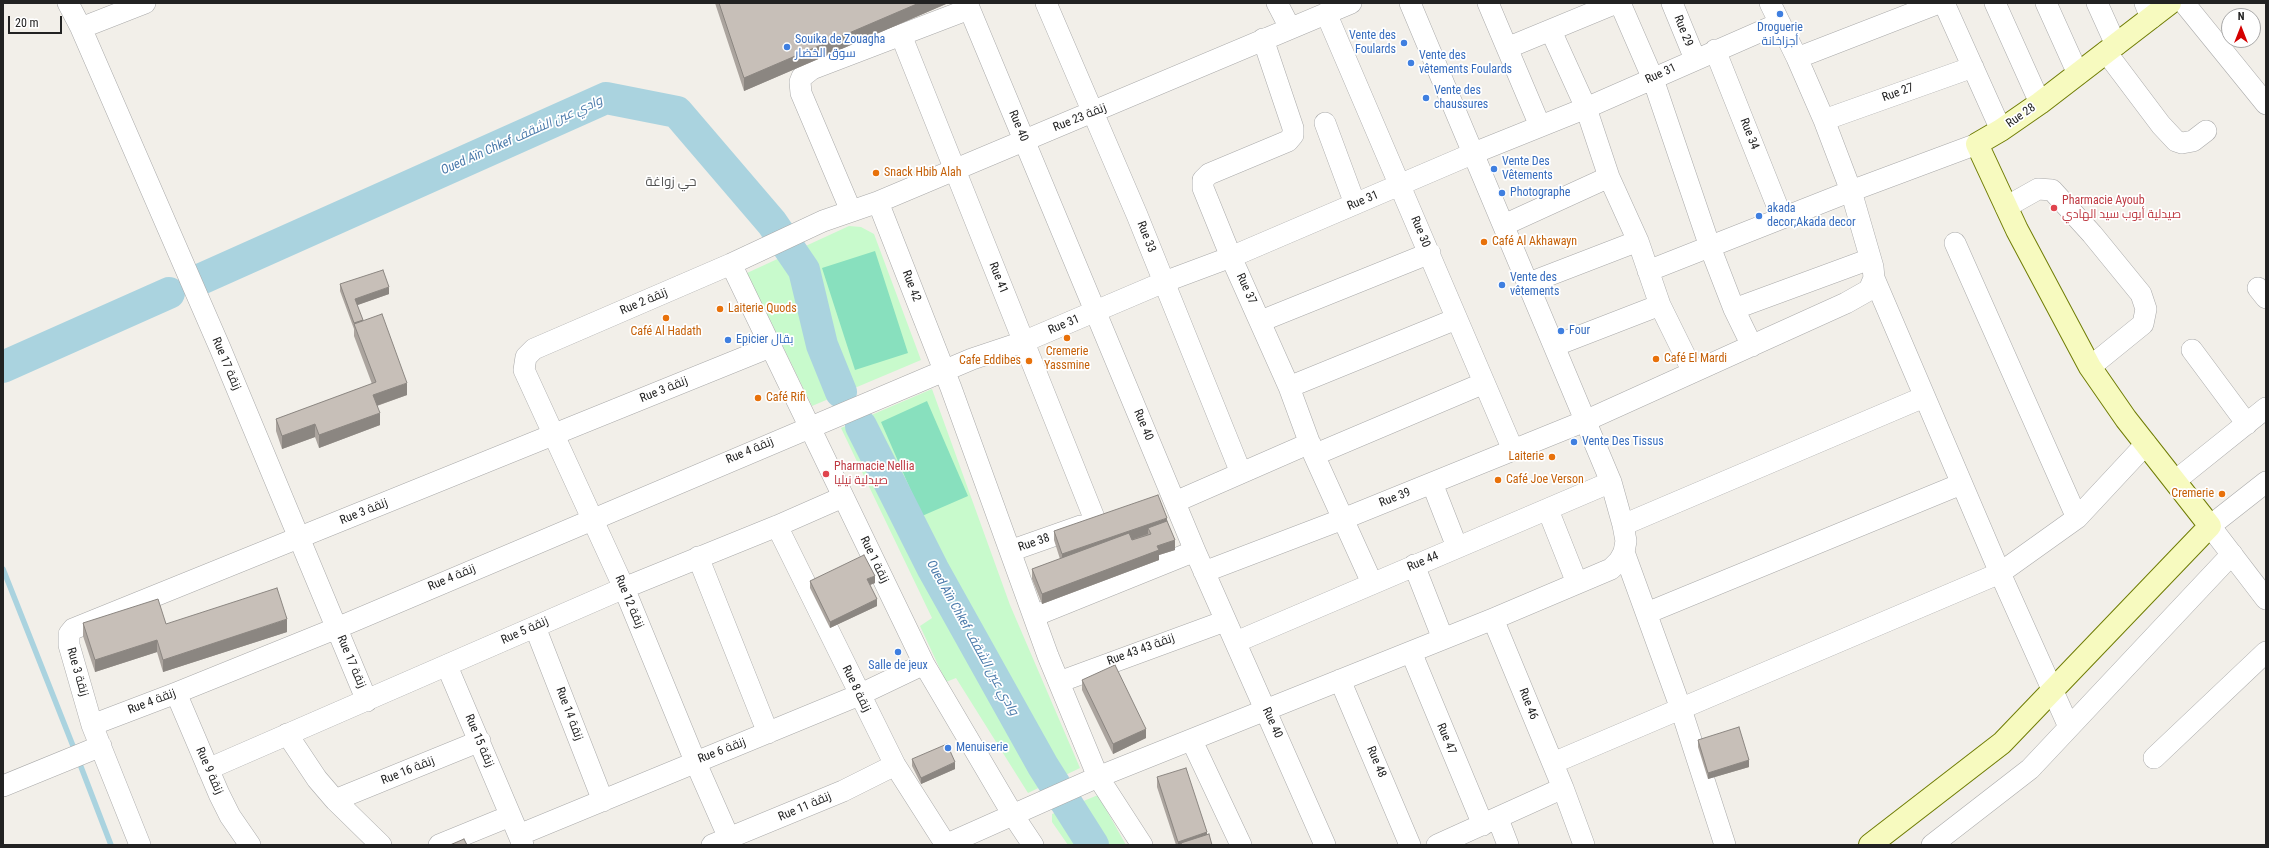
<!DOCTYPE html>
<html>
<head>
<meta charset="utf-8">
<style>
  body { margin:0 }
  #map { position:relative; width:2269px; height:848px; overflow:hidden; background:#f2efe9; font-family:"Roboto Condensed",sans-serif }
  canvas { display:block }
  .frame { position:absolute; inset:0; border:4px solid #222; pointer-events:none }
  .north { position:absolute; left:2221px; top:8px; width:40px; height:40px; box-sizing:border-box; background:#fff; border:1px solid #a7a7a7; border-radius:50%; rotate:0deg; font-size:11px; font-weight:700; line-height:16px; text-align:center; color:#222 }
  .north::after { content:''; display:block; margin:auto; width:14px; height:18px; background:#d40000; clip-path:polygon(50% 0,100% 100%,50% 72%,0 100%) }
  .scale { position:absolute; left:8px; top:16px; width:54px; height:18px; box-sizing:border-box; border:2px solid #222; border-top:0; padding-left:5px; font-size:12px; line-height:14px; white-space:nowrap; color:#222; -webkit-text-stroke:3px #fff; paint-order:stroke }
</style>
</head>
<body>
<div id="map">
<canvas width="2269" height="848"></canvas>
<div class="frame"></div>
<div class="north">N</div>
<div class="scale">20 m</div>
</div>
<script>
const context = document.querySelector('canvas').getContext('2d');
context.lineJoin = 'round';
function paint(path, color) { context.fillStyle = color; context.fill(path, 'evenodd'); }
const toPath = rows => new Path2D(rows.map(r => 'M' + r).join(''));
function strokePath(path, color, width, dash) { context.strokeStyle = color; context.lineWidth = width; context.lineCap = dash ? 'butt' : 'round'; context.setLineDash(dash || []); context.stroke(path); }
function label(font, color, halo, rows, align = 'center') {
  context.font = font + ' "Roboto Condensed",Cairo,sans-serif'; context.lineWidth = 3.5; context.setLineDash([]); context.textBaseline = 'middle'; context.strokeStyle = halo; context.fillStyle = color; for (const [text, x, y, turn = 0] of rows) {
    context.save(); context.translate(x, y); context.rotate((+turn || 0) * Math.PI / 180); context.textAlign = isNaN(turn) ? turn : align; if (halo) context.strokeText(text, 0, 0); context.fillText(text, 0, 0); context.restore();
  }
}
const park = toPath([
  [849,226,861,227,874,234,921,360,812,406,747,273],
  [932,389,1010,605,1080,768,1028,793,956,678,946,682,920,626,932,618,841,428],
  [1098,795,1126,845,1068,845,1052,822,1052,814]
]);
const pitch = toPath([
  [875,251,908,353,855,370,822,268],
  [927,401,968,496,922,516,881,422]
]);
const stream = toPath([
  [3,569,75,751],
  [78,759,111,845]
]);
const river = toPath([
  [201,279,606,98,677,112,772,223,804,270,822,345,841,392],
  [3,367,169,293],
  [861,426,933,569,1043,766,1093,845]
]);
const street = toPath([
  [68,3,81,28,145,3],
  [967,3,1195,551,1325,845],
  [1046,3,1137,215,1241,473],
  [1277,3,1290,28],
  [1488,3,1507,48],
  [1620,3,1653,79,1710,247,1734,309,1752,346],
  [1672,3,1695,59],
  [1944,3,2001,130],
  [1995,3,2040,103],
  [2046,3,2078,74],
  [2097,3,2116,45],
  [2145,3,2151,18],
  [2184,3,2266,104],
  [1326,13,1513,450],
  [81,28,220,348,367,701],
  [1551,31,1586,108,1609,177,1638,241,1660,305,1693,372],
  [901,35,1095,520],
  [1263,39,1293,128,1293,135,1288,141,1209,174,1203,180,1203,188,1231,257,1289,387,1314,455,1372,583],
  [1715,50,1782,218],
  [2106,52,2161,125,2176,141,2182,143,2193,141,2206,131],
  [1797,58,1939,3],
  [1824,120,1973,67],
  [1325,123,1355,204],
  [1540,126,1507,48,1616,3],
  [878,202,951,388,1048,656,1098,777,1142,845],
  [2006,207,2038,189,2052,190,2092,234,2141,294,2146,309,2143,324,2090,367],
  [851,211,801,93,800,82,802,77,812,69,969,9],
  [1504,225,1609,177],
  [1955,243,2077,518],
  [731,264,924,664,1013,815,1033,845],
  [1648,271,1851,191,1977,144],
  [1874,278,2000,573,2069,727],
  [1529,283,1638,241],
  [2258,288,2266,298],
  [1734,309,1870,259],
  [1261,321,1430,253],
  [1554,346,1660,305],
  [2192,350,2247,424],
  [1289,387,1456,319],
  [1314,455,1484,383],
  [2175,481,2266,408],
  [2266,482,2210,526,2266,599],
  [1432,483,1457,547],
  [1175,502,1310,443],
  [1548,510,1577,583],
  [1623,525,1924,397],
  [777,526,895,765,946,845],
  [1010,551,1081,526],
  [1624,552,1681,709,1725,845],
  [698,557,768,733],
  [1414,565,1443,639],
  [1204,572,1343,519,1585,421,1846,303,1869,290,1874,278,1873,267,1851,191,1824,120,1797,58,1770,3],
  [1647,613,1961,484],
  [1034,616,1195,551],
  [1493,619,1563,788,1584,845],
  [535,627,603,801],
  [1236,642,1611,482],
  [1411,652,1483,825],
  [447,666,523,845],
  [1340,680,1410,845],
  [1059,682,1225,621],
  [176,693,219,794,230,816,250,845],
  [92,725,176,693,337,628,972,359,1023,342,1164,282,1231,257,1474,153,1586,108,1780,23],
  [287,734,317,779,335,800,381,845],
  [1192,741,1241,845],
  [2154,758,2266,652],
  [1553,763,2000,573,2077,518,2146,444],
  [208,769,624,588,777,526,843,497],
  [3,786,101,746],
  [335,800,480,741],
  [1498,819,1508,845],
  [519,835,859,695,924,664],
  [140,845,92,725,69,645,69,634,73,629,770,347],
  [439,845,510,816],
  [712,845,843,791,895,765],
  [732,845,695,761,624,588,524,370,526,357,534,349,731,264,823,221,878,202,1351,3],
  [945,845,1098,777,1493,619,1611,569,1619,561,1624,552,1626,541,1623,525,1611,482,1410,3],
  [1437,845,1563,788],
  [1932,845,2030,769,2232,554]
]);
const secondary = toPath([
  [1870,845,2002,743,2210,526,2126,419,2090,367,2017,230,1977,144,2001,130,2040,103,2170,3]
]);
const wall = toPath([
  [715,3,946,3,946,4,744,91],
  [340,284,389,294,357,305,363,321,407,395,377,406,380,425,319,448,315,437,282,449,276,431,276,419,372,384,354,336,354,329,340,291],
  [1167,521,1175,550,1159,555,1159,560,1042,604,1032,579,1032,569,1060,559,1054,540,1054,531],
  [810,581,875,583,870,585,877,606,830,628,810,588],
  [83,623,166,624,287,632,163,672,157,652,95,672,83,636],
  [1082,680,1146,738,1113,754,1082,690],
  [1698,740,1749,767,1708,779,1698,747],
  [912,759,955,769,921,784,912,766],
  [1157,777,1207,835,1212,845,1176,845,1157,787]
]);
const shadedWall = toPath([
  [919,3,946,3,946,4,744,91,744,78],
  [389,287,389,294,355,306,355,299],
  [363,320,363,326,354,324,354,329,354,323],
  [407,383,407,395,373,407,373,395],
  [380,413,380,425,319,448,319,435],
  [315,424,315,437,282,449,282,436],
  [1167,518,1167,528,1148,528,1148,534,1062,564,1062,554],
  [1175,540,1175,550,1159,555,1159,560,1042,604,1042,594,1157,546],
  [875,576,875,583,867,586,867,579],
  [877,599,877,606,830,628,830,622],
  [287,619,287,632,163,672,163,660],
  [157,640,157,652,95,672,95,660],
  [1146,729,1146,738,1113,754,1113,744],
  [1749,760,1749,767,1708,779,1708,773],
  [955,762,955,769,921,784,921,778],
  [1207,832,1207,842,1181,843,1181,845,1178,845,1178,842]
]);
const building = toPath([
  [719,3,919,3,744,78,719,3],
  [383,270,389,287,355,299,363,320,354,323,340,284,383,270],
  [382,314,407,383,373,395,380,413,319,435,315,424,282,436,276,419,376,382,354,324,382,314],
  [1158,495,1167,518,1062,554,1054,531,1158,495],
  [1167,521,1175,540,1157,546,1159,550,1042,594,1032,569,1129,533,1132,540,1151,534,1148,528,1167,521],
  [864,555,875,576,867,579,877,599,830,622,810,581,864,555],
  [277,588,287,619,163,660,157,640,95,660,83,623,158,599,166,624,277,588],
  [1115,665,1146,729,1113,744,1082,680,1115,665],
  [1739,727,1749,760,1708,773,1698,740,1739,727],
  [947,744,955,762,921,778,912,759,947,744],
  [1186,768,1207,832,1178,842,1157,777,1186,768],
  [1209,834,1212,845,1182,845,1181,843,1209,834],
  [464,839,467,845,450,845,464,839]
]);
const markers = [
  [1780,14,4,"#3f7fe0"],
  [1404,43,4,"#3f7fe0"],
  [787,47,4,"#3f7fe0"],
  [1411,63,4,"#3f7fe0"],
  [1426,98,4,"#3f7fe0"],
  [1494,169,4,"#3f7fe0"],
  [876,173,4,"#e8710a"],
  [1502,193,4,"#3f7fe0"],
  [2054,208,4,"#e0444e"],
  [1759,216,4,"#3f7fe0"],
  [1484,242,4,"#e8710a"],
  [1502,285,4,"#3f7fe0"],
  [720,309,4,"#e8710a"],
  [666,318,4,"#e8710a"],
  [1561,331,4,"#3f7fe0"],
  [1067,338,4,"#e8710a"],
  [728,340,4,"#3f7fe0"],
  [1656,359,4,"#e8710a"],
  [1029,361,4,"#e8710a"],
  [758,398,4,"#e8710a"],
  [1574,442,4,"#3f7fe0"],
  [1552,457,4,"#e8710a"],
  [826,474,4,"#e0444e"],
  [1498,480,4,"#e8710a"],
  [2222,494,4,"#e8710a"],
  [898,652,4,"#3f7fe0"],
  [948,748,4,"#3f7fe0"]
];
const shopNames = [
  ["Droguerie",1780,28,"center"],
  ["أجزاخانة",1780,42,"center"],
  ["Vente des",1396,36,"right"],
  ["Foulards",1396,50,"right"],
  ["Souika de Zouagha",795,40],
  ["سوق الخضار",795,54],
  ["Vente des",1419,56],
  ["vêtements Foulards",1419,70],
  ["Vente des",1434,91],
  ["chaussures",1434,105],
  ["Vente Des",1502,162],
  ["Vêtements",1502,176],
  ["Photographe",1510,193],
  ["akada",1767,209],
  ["decor;Akada decor",1767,223],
  ["Vente des",1510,278],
  ["vêtements",1510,292],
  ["Four",1569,331],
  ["Epicier بقال",736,340],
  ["Vente Des Tissus",1582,442],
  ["Salle de jeux",898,666,"center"],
  ["Menuiserie",956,748]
];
const streetNames = [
  ["Rue 29",1683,31,68],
  ["Rue 31",1661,74,-25],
  ["Rue 27",1898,93,-20],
  ["Rue 28",2021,116,-35],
  ["Rue 23 زنقة",1080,118,-22],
  ["Rue 40",1018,126,67],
  ["Rue 34",1749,134,68],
  ["Rue 31",1363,201,-23],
  ["Rue 30",1420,232,67],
  ["Rue 33",1146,237,68],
  ["Rue 41",998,278,68],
  ["Rue 42",911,286,69],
  ["Rue 37",1246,289,65],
  ["Rue 2 زنقة",644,302,-23],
  ["Rue 31",1064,325,-23],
  ["Rue 17 زنقة",226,364,67],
  ["Rue 3 زنقة",664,390,-22],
  ["Rue 40",1143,425,67],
  ["Rue 4 زنقة",750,451,-23],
  ["Rue 39",1395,498,-22],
  ["Rue 3 زنقة",364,512,-22],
  ["Rue 38",1034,543,-19],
  ["Rue 1 زنقة",874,560,64],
  ["Rue 44",1423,562,-23],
  ["Rue 4 زنقة",452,578,-23],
  ["Rue 12 زنقة",629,602,67],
  ["Rue 5 زنقة",525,631,-24],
  ["Rue 43 زنقة 43",1141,650,-20],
  ["Rue 17 زنقة",351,662,67],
  ["Rue 3 زنقة",77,672,74],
  ["Rue 8 زنقة",856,689,64],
  ["Rue 4 زنقة",152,702,-21],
  ["Rue 46",1528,704,68],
  ["Rue 14 زنقة",569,714,69],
  ["Rue 40",1272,723,65],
  ["Rue 47",1446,739,67],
  ["Rue 15 زنقة",479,741,67],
  ["Rue 6 زنقة",722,751,-21],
  ["Rue 48",1376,762,67],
  ["Rue 9 زنقة",209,771,66],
  ["Rue 16 زنقة",408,771,-22],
  ["Rue 11 زنقة",805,807,-23]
];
const foodNames = [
  ["Snack Hbib Alah",884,173],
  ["Café Al Akhawayn",1492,242],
  ["Laiterie Quods",728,309],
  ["Café Al Hadath",666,332,"center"],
  ["Cremerie",1067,352,"center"],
  ["Yassmine",1067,366,"center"],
  ["Café El Mardi",1664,359],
  ["Cafe Eddibes",1021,361,"right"],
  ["Café Rifi",766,398],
  ["Laiterie",1544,457,"right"],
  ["Café Joe Verson",1506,480],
  ["Cremerie",2214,494,"right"]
];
const healthNames = [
  ["Pharmacie Ayoub",2062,201],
  ["صيدلية أيوب سيد الهادي",2062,215],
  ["Pharmacie Nellia",834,467],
  ["صيدلية نيليا",834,481]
];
const waterNames = [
  ["Oued Aïn Chkef وادي عين الشقف",522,136,-24],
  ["Oued Aïn Chkef وادي عين الشقف",972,638,61]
];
const neighbourhoodNames = [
  ["حي زواغة",671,183]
];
paint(park, '#c8facc');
paint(pitch, '#88e0be');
strokePath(stream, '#aad3df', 5.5);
strokePath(river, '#aad3df', 32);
strokePath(street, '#a9a9a9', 22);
strokePath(secondary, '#707d05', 24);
strokePath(street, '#fff', 21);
strokePath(secondary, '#f7fabf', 22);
paint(wall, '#aba49e');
paint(shadedWall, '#8b8681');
paint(building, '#c7bfb8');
strokePath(building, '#8b8681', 1);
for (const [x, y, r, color] of markers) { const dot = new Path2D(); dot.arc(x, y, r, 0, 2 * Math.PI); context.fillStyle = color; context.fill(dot); strokePath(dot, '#fff', 1.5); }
label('12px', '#366cbe', '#fff', shopNames, 'left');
label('12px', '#222', '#fff', streetNames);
label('12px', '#c56008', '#fff', foodNames, 'left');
label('12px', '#be3a42', '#fff', healthNames, 'left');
label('italic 13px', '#4a7aab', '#fff', waterNames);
label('13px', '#555', '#fff', neighbourhoodNames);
</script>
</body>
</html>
